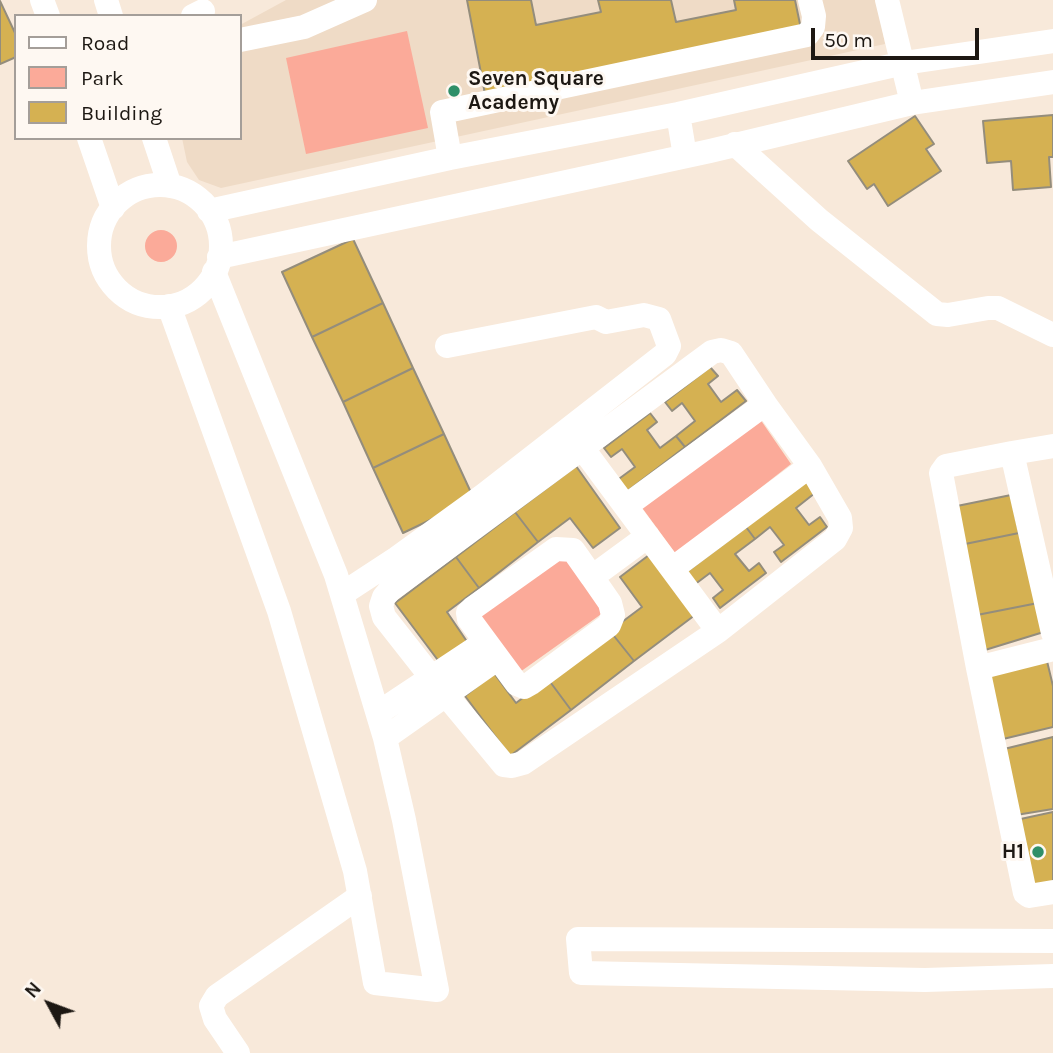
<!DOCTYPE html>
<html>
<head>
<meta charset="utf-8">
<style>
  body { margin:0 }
  #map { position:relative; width:1053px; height:1053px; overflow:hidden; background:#f8e9da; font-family:Karla,sans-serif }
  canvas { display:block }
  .legend { position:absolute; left:14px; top:14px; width:228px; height:126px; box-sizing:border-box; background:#fef8f2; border:2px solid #a49e99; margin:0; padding:9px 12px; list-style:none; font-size:21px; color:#1d1813 }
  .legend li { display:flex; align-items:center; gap:14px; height:35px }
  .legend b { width:35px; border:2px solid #a49e99 }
  .north { position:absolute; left:14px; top:969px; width:70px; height:70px; -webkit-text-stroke:5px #fef8f2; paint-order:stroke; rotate:311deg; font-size:19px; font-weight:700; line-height:28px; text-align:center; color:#1d1813 }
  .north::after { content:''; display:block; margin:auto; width:24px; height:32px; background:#1d1813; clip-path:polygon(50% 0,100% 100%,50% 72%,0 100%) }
  .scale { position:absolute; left:811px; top:28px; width:168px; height:32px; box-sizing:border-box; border:4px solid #1d1813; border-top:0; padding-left:9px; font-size:21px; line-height:24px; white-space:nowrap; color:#1d1813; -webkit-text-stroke:5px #fef8f2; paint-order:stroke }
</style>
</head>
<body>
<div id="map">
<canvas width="1053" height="1053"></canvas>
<ul class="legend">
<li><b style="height:9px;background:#fff"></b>Road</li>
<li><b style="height:19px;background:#fbaa99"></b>Park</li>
<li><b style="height:19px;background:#d5b152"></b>Building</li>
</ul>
<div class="north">N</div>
<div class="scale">50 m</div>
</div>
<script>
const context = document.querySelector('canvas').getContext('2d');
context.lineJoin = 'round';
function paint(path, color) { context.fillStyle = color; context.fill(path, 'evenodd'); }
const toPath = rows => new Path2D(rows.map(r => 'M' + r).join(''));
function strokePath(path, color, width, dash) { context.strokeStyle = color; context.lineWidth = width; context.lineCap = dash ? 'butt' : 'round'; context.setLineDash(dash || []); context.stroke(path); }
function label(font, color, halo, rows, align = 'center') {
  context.font = font + ' Karla,sans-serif'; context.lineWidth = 6; context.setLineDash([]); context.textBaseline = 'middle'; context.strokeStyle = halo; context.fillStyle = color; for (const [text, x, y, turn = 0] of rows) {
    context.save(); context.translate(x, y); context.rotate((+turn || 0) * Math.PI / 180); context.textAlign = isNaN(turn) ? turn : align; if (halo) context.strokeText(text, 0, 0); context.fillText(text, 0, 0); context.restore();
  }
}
const built = toPath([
  [286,0,877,0,885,44,221,188,199,180,187,162,182,138,240,138,240,25]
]);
const green = toPath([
  [407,31,428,128,306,154,286,58],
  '145 246a16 16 0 1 1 32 0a16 16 0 1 1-32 0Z',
  [760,419,791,464,676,554,640,505],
  [566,551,607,610,520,672,477,616]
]);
const building = toPath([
  [467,0,531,0,536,25,601,12,598,0,671,0,676,22,736,10,734,0,795,0,801,29,485,94,467,0],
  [0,1,16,35,16,57,0,64,0,1],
  [1053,115,1053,157,1049,157,1051,187,1013,190,1011,161,987,163,983,121,1053,115],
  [915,116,934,144,926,149,941,171,888,206,874,184,867,189,848,161,915,116],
  [353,239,383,303,312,337,282,272,353,239],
  [383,303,413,368,343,402,312,337,383,303],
  [710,367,718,376,708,384,721,402,737,390,746,401,685,447,676,436,695,421,682,403,672,411,665,402,710,367],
  [413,368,444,434,373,468,343,402,413,368],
  [650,413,657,422,647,430,660,448,676,436,685,447,625,493,616,481,635,467,622,449,611,457,604,448,650,413],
  [444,434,474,499,403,533,373,468,444,434],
  [576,466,620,528,593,548,570,518,538,542,515,512,576,466],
  [806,481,815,493,796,508,809,525,820,517,827,527,781,562,774,552,784,545,770,527,755,539,746,527,806,481],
  [1011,495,1019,533,965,544,957,506,1011,495],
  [515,512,538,542,479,588,456,557,515,512],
  [746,527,755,539,735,554,749,571,759,563,766,573,720,608,713,598,723,590,710,573,694,585,685,573,746,527],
  [1019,533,1038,603,977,615,965,544,1019,533],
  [649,555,695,615,634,661,610,631,642,607,620,577,649,555],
  [456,557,479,588,447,612,468,643,440,663,395,603,456,557],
  [1038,603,1047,631,985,650,977,615,1038,603],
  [610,631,634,661,571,710,548,679,610,631],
  [1046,657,1053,686,1053,727,999,740,983,672,1046,657],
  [494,673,516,703,548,679,571,710,510,756,465,696,494,673],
  [1053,737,1053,809,1016,815,1004,749,1053,737],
  [1053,812,1053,883,1031,888,1016,820,1053,812]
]);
const minor = toPath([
  [42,0,48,16],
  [106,0,111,16],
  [887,0,912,103],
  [193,16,203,11],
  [240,40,304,27,365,0],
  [678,114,685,156],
  [89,138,113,208],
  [154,138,170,186],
  [735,144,819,220,937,314,948,315,988,308,998,308,1053,335],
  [450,158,442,112,807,35,813,27,814,16,810,0],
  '99 246a61 61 0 1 1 122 0a61 61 0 1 1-122 0Z',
  [209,211,450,158,678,114,904,63,1053,41],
  [219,257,710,151,912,103,1053,82],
  [169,306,279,611,355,871,375,983,437,990,404,820,385,738,336,575,214,272],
  [1053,446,1012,453,1053,633],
  [583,449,718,631],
  [1012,453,946,466,941,473,978,668,1025,893,1029,896,1053,892],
  [626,506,765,404,810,466,840,518,841,528,835,539,718,631,523,763,512,766,504,765,432,678,384,617,381,606,384,597,390,590,712,352,721,350,731,353,765,404],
  [672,569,810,466],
  [592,577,610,603,613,615,609,625,531,683,524,687,517,684,469,619,468,613,473,608,556,549,573,550,592,577,648,536],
  [342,594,397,558,484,495,665,354,669,346,659,319,644,315,606,322,596,317,447,346],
  [978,668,1053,649],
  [378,713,485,642],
  [385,738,497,659],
  [1053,941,578,939,581,973,925,980,1053,976],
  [238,1053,215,1019,211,1006,217,996,360,896]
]);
const markers = [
  [454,91,7,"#2f8f68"],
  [1038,852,7,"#2f8f68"]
];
const poiNames = [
  ["Seven Square",468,79],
  ["Academy",468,103],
  ["H1",1024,852,"right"]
];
paint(built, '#efdbc6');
paint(green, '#fbaa99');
paint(building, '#d5b152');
strokePath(building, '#948d7c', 2);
strokePath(minor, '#fff', 24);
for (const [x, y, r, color] of markers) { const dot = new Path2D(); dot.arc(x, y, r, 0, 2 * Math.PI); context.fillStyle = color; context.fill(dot); strokePath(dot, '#fef8f2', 2.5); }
label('bold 21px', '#1d1813', '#fef8f2', poiNames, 'left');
</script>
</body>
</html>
